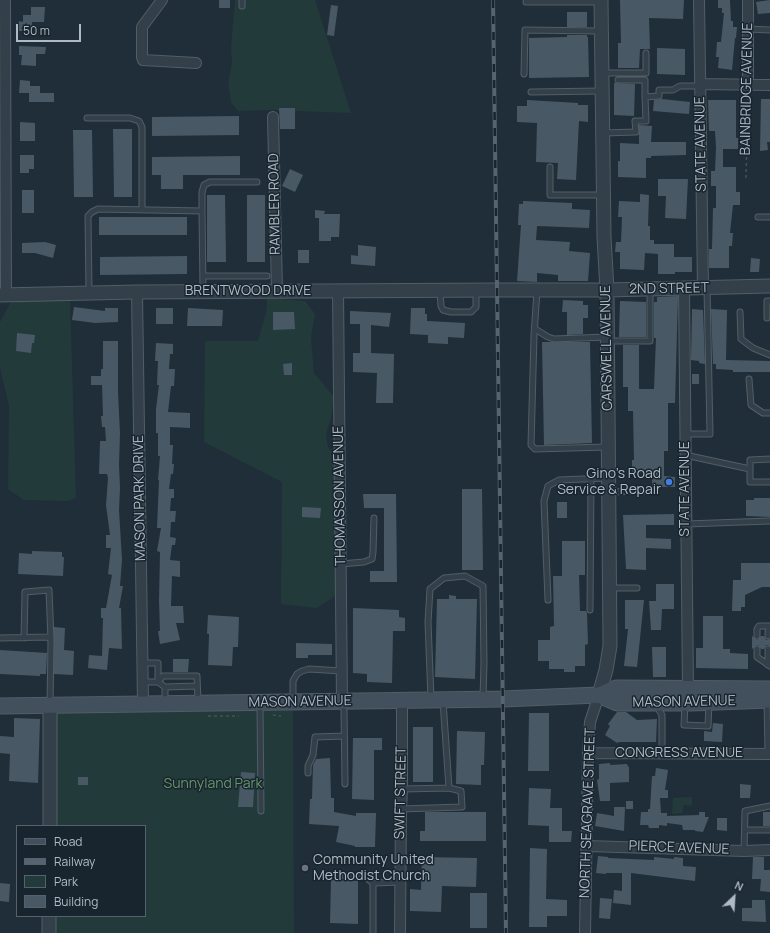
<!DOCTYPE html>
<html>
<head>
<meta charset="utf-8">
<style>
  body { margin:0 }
  #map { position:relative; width:770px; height:933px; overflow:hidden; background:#202e39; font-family:Manrope,sans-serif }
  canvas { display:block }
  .legend { position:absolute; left:16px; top:825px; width:130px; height:92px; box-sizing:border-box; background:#19252e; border:1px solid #55616b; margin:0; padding:5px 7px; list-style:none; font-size:12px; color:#aebbc6 }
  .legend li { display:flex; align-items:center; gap:8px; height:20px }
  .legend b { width:20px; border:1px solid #55616b }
  .north { position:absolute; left:714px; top:877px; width:40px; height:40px; -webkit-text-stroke:3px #19252e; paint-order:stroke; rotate:25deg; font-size:11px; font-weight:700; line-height:16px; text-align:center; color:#aebbc6 }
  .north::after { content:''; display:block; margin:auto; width:14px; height:18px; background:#aebbc6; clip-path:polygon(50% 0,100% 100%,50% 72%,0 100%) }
  .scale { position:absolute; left:16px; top:24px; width:65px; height:18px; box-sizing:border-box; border:2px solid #aebbc6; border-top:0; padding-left:5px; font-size:12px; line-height:14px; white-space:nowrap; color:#aebbc6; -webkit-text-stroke:3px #19252e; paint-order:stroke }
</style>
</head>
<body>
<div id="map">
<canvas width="770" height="933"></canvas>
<ul class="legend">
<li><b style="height:5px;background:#424f5d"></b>Road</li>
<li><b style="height:5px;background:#566471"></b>Railway</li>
<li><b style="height:11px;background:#223a3a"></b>Park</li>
<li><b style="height:11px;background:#485965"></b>Building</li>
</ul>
<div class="north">N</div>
<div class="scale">50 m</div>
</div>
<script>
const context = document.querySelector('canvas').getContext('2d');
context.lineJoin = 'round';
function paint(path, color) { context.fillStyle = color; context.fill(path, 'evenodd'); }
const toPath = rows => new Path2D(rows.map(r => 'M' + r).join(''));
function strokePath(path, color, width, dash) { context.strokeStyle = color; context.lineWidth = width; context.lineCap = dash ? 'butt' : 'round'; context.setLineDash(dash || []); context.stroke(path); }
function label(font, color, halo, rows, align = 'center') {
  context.font = font + ' Manrope,sans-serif'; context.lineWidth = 3; context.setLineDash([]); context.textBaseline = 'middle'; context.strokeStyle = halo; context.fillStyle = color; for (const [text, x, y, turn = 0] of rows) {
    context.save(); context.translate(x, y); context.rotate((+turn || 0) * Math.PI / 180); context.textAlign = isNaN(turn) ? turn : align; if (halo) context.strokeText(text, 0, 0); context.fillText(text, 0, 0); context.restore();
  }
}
const green = toPath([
  [235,0,315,0,351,113,268,110,238,111,231,102,228,82,232,64,231,48],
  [267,298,305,301,315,314,311,337,314,373,334,397,331,418,326,434,328,447,335,455,337,595,317,608,281,604,282,482,204,442,205,341,258,341,267,308],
  [70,299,76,498,67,501,24,500,8,489,9,406,0,368,0,322,12,300],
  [293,702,294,933,49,933,49,916,145,916,145,826,50,826,50,706],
  [692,797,692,806,684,805,682,813,672,814,673,798]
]);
const building = toPath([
  [219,0,230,0,230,8,219,8],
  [620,0,684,0,683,19,649,18,650,49,640,49,639,68,618,68,618,43,621,43],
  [718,0,730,0,731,21,733,21,733,27,737,27,736,38,735,38,732,70,718,68,719,57,716,57,717,42,721,42,724,13,722,13,722,8,718,8],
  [770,0,770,13,758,14,756,2],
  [331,5,338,6,334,36,327,35],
  [31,7,45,7,44,22,32,22,32,31,19,31,19,21,23,22,23,15,31,15],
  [567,12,587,12,587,27,567,27],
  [567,35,587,35,587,37,588,37,589,77,529,78,529,38,567,37],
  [19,46,46,47,45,54,36,54,36,66,21,65,22,55,19,55],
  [657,48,685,49,685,75,657,74],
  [20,80,30,81,30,86,40,86,40,93,54,93,54,102,29,102,29,93,19,93],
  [614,83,635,84,634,116,614,115],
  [662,99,690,102,689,114,653,111,654,100],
  [761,99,770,99,770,142,767,142,768,150,760,151],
  [527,100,578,103,578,105,588,105,588,122,579,121,576,180,557,179,558,163,536,162,537,123,517,122,517,106,527,106],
  [708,100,736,100,736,138,738,138,738,149,723,149,723,167,736,167,736,192,740,192,740,205,733,205,730,233,733,233,732,246,729,246,729,268,709,268,709,249,712,249,713,208,716,208,716,186,711,186,711,171,715,171,716,148,715,131,709,131],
  [279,108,295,108,295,129,280,129],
  [239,116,239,135,152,136,152,117],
  [20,122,35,123,35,141,20,141],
  [639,125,652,126,651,142,686,142,686,155,651,156,651,158,646,158,646,178,618,177,618,161,620,161,620,143,639,144],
  [113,129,132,129,132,197,114,197],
  [73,130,92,130,93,197,74,197],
  [20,155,34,155,34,169,29,169,29,173,20,173],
  [240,156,240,175,183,175,183,189,161,189,161,175,152,175,152,157],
  [290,169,303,175,295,192,282,186],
  [658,179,688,179,686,219,665,218,666,196,658,196],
  [22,190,34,190,34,213,22,213],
  [640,194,649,195,648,226,650,226,650,240,654,240,654,244,674,244,674,257,692,257,692,272,675,272,675,274,658,274,658,254,645,253,644,270,620,269,620,252,615,252,616,242,621,242,622,217,618,217,619,201,640,202],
  [207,195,225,195,226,262,207,262],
  [247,195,265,195,265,262,247,262],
  [523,201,572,203,572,209,590,210,589,228,537,226,536,240,570,242,569,251,590,253,588,281,558,281,558,275,537,273,537,282,517,281,521,225,518,225,519,204,523,204],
  [315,210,325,211,324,214,340,214,339,237,331,237,331,241,319,241,319,218,315,218],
  [99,217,187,217,187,235,99,235],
  [45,242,56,245,53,258,35,253,22,253,22,243],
  [358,245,376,247,375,266,351,264,351,255,358,256],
  [298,250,309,250,309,263,298,263],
  [187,256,187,274,100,275,100,257],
  [751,258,760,259,759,272,750,272],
  [678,296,675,403,668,403,668,451,664,451,664,476,675,477,675,487,652,487,652,473,632,473,632,460,634,460,633,411,628,411,628,387,623,387,623,345,639,345,639,389,654,389,656,338,654,338,654,302,657,302,657,297],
  [563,300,583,301,583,305,588,305,588,318,583,318,583,334,567,335,567,312,562,312],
  [620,301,646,302,646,337,619,337],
  [74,307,105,311,105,308,118,308,118,322,95,323,72,320],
  [156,308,173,308,173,324,156,324],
  [188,308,223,310,222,326,187,326],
  [411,308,425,308,425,314,427,314,427,321,465,323,464,338,448,337,448,344,428,343,428,335,410,334],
  [692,309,703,310,705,364,699,363,699,361,691,360],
  [711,309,727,310,726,360,770,361,770,372,733,372,733,370,716,369,716,364,713,364],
  [350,311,391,313,389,327,371,325,371,353,394,354,393,403,376,403,377,373,353,372,353,353,360,353,360,324,350,324],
  [273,312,294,312,295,329,273,330],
  [17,333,35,335,34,343,32,343,31,353,16,351],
  [103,341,118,341,118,393,120,433,119,465,120,488,119,510,122,560,120,586,123,586,119,608,121,608,122,649,109,648,107,670,88,668,89,655,102,656,103,618,101,618,101,608,106,608,112,575,108,574,111,548,106,548,106,535,110,535,106,505,108,478,107,474,99,474,100,441,106,441,105,427,102,427,101,416,103,416,102,385,91,385,91,376,101,376,101,369,103,369],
  [542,342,590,342,592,443,544,445],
  [156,343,173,344,173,354,170,354,169,369,175,369,174,386,171,386,168,412,190,413,190,428,170,427,170,445,173,445,172,464,174,464,173,474,171,474,169,489,174,489,174,498,171,498,170,511,176,511,175,522,171,522,170,537,176,538,175,545,172,545,170,560,180,561,180,577,172,576,171,606,183,606,184,623,176,623,180,640,160,644,158,631,160,631,159,601,160,552,157,551,161,528,157,528,159,480,158,480,160,456,158,456,158,433,156,433,156,409,159,385,157,385,158,361,155,361],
  [292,363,292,375,284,375,283,364],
  [692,374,699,374,699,384,692,384],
  [462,489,482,489,483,570,462,570],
  [363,494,396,494,397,582,370,582,370,571,384,571,384,508,364,508],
  [754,498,770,498,770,517,746,516,746,500,754,500],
  [557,502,567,502,567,518,557,518],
  [302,507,321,508,320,518,302,517],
  [674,514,674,525,646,525,646,538,671,539,671,549,646,548,646,570,626,569,623,515],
  [562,541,585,541,585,575,579,575,580,611,586,611,587,613,588,644,585,645,585,666,575,666,575,672,564,672,564,669,549,669,549,661,538,661,538,640,550,640,550,627,554,626,553,576,562,576],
  [32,551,62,552,62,557,64,557,63,576,18,574,19,553,32,554],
  [741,563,770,563,770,587,762,587,745,595,745,607,741,607,741,611,732,611,733,580,741,580],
  [656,584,674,584,674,609,662,609,661,630,651,630,649,601,656,601],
  [449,595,456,596,456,599,477,599,475,679,435,677,437,599,449,599],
  [625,600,644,600,637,667,624,666,628,629,625,629],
  [353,608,399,610,399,617,405,618,405,631,393,631,392,683,367,682,367,674,353,673],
  [208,615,239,617,238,647,233,647,232,666,208,665,209,634,207,634],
  [703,616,723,616,723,649,730,649,730,653,748,654,748,669,696,668,696,648,703,648],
  [54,627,65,628,64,650,74,651,73,675,54,674],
  [752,636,757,640,761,636,764,636,766,640,770,639,770,646,766,645,764,649,761,649,759,646,757,645,752,649],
  [296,643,332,644,332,655,308,655,308,658,296,658],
  [652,647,666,647,666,677,653,677],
  [0,650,47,653,46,674,40,674,40,676,0,674],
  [173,659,189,659,188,672,173,672],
  [617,712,626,712,637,720,657,719,656,742,619,742,617,743,605,735,610,726,608,724],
  [529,713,549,713,549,771,528,771],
  [14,718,40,719,38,783,9,781,10,754,0,753,0,736,14,737],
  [713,723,723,724,722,742,704,741,704,731,712,732],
  [413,727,433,727,433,782,413,782],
  [457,731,485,732,484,765,481,765,481,785,456,784],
  [353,738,382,738,382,750,374,750,374,800,352,799],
  [330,758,331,798,334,798,334,812,356,816,356,813,376,813,375,847,355,847,355,846,336,842,339,826,309,824,310,799,312,799,313,765,316,759],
  [610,763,610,765,627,764,628,767,629,766,629,782,610,783,610,801,600,801,597,780,599,779,599,764],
  [656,768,668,770,665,790,668,790,668,798,660,798,661,813,667,813,667,816,699,815,699,812,705,812,705,817,709,817,703,832,695,831,695,830,683,830,682,825,667,823,667,826,659,825,659,828,649,828,648,825,640,825,641,812,648,812,648,809,650,809,652,776,655,776],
  [241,772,255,773,253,807,238,807],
  [78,777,88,777,88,785,78,785],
  [740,784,751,785,750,798,740,798],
  [529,788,551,789,550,808,562,808,562,831,572,831,571,842,549,842,549,826,528,825],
  [626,801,633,801,633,809,626,809],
  [614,807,625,807,624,831,595,826,597,813,614,816],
  [425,812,486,812,486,841,420,841,420,831,425,831],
  [763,812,770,812,770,826,763,826],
  [717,818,727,818,727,831,717,830],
  [530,848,547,849,546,899,567,900,567,916,547,916,547,927,529,927],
  [598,856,608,857,608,858,654,860,654,857,674,859,674,857,683,858,683,866,696,867,695,881,631,873,631,905,613,903,614,890,622,891,622,873,606,873,606,874,596,873],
  [422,857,477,858,476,887,442,886,441,912,410,911,410,889,421,890],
  [753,857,764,857,764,870,770,870,770,892,760,891,761,879,752,879],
  [331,880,358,881,358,924,330,923],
  [0,883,10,884,9,902,0,901],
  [470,893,487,893,487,928,470,928],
  [600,898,612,899,610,919,599,918],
  [752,900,765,900,766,922,742,921,742,908,752,908]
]);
const path = toPath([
  [746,178,748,94],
  [273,715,281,716],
  [208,716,239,716]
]);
const service = toPath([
  [242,0,242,6],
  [526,2,601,2],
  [748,29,770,30],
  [603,73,646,73,646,53],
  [524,74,525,30,600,31],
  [618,80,645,80,645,97],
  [531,92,602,91],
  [87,118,130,118,139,121,142,127,142,210],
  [604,133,636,132,635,121,646,121,645,97,659,96,659,90,673,90,680,86,701,86],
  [550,167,550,195,603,195],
  [202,211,202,192,204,185,210,182,257,182],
  [758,217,770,217],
  [203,276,267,276],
  [440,291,441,306,443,310,451,312,471,312,476,307,476,290],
  [537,291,534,335,531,445,535,449,607,447],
  [89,292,88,216,92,212,98,209,202,211,203,291],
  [740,312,741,339,753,348,770,355],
  [767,318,767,301,770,301],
  [535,329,548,337,554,339,607,337],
  [608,341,650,341,650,290],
  [749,379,751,405,763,413,770,413],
  [685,434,710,434,707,288],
  [685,455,750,469,750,460,770,459],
  [750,469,750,482,770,482],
  [609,492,644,491],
  [686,524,770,521],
  [341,564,364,562,372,559,373,552,374,518],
  [610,588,637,588],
  [548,600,544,501,548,486,559,480,607,478],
  [590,610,591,479],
  [757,636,757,629,759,626,770,626],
  [768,636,768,631,770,631],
  [0,638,48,637,51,640,50,705],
  [24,638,25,592,49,590,51,640],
  [757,649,757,657,770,666],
  [143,663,158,663,158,682],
  [768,665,768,649],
  [143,682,158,682,165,687,197,686],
  [158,682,163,676,197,676,198,702],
  [165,687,165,702],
  [431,699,428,622,430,589,444,578,465,576,483,586,484,663,483,698],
  [293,700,293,681,297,674,302,671,309,669,342,671],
  [767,701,768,754],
  [342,702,344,710,345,784],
  [260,704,261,811],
  [685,704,684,725,708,726,709,703],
  [660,705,659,710,662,715,662,753],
  [308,773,308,766,313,755,315,737,344,736],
  [402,789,449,788,443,701],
  [401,809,462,807,461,791,449,788],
  [745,830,770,830],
  [744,851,745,811,770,806],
  [345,876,365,877,373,883],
  [373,933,373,883,400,882]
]);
const minor = toPath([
  [5,0,6,295],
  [162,0,142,27,142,57,143,60,196,63],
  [699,0,703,289],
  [701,84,770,85],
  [748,85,748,0],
  [273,117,277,291],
  [684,289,688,689],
  [338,291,342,701],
  [137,292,143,704],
  [588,753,770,754],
  [587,846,744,851,770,850],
  [400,933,401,809,402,789,402,700],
  [585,933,588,753,590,722,599,695]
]);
const tertiary = toPath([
  [0,295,137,292,497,290,607,290,770,286],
  [599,695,606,670,610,646,607,290,604,237,601,0],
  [50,826,50,706],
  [49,933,49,916]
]);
const secondary = toPath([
  [599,695,617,703,691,703,770,700],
  [0,706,502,699,599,695,616,688,770,689]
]);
const rail = toPath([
  [493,0,506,933]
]);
const markers = [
  [669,482,4,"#3f7fe0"],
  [305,868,4,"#6b7280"]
];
const streetNames = [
  ["BAINBRIDGE AVENUE",747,89,-89],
  ["STATE AVENUE",701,144,-91],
  ["RAMBLER ROAD",275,204,-91],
  ["2ND STREET",669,289,-1],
  ["BRENTWOOD DRIVE",248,291],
  ["CARSWELL AVENUE",607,348,-91],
  ["STATE AVENUE",685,489,-90],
  ["THOMASSON AVENUE",340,496,-91],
  ["MASON PARK DRIVE",140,498,-91],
  ["MASON AVENUE",300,702,-1],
  ["MASON AVENUE",684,702,-1],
  ["CONGRESS AVENUE",679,753],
  ["SWIFT STREET",401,793,-89],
  ["NORTH SEAGRAVE STREET",588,813,-88],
  ["PIERCE AVENUE",679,848,2]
];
const poiNames = [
  ["Gino’s Road",661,474],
  ["Service & Repair",661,490],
  ["Community United",313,860,"left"],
  ["Methodist Church",313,876,"left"]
];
const parkNames = [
  ["Sunnyland Park",213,784]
];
paint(green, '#223a3a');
paint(building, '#485965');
strokePath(service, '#515e67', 7);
strokePath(minor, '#515e67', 12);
strokePath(tertiary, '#515e67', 15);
strokePath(secondary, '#515e67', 17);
strokePath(path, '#405656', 1.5, [3, 3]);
strokePath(service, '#344049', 5);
strokePath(minor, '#344049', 10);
strokePath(tertiary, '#344049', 13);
strokePath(secondary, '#424f5d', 15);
strokePath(rail, '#566471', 4);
strokePath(rail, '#19252e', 2.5, [8]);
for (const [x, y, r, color] of markers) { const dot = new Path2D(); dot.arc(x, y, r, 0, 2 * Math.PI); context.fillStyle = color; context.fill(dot); strokePath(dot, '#19252e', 1.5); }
label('14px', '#aebbc6', '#19252e', streetNames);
label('14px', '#aebbc6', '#19252e', poiNames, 'right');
label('14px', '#65976a', '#19252e', parkNames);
</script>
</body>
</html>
